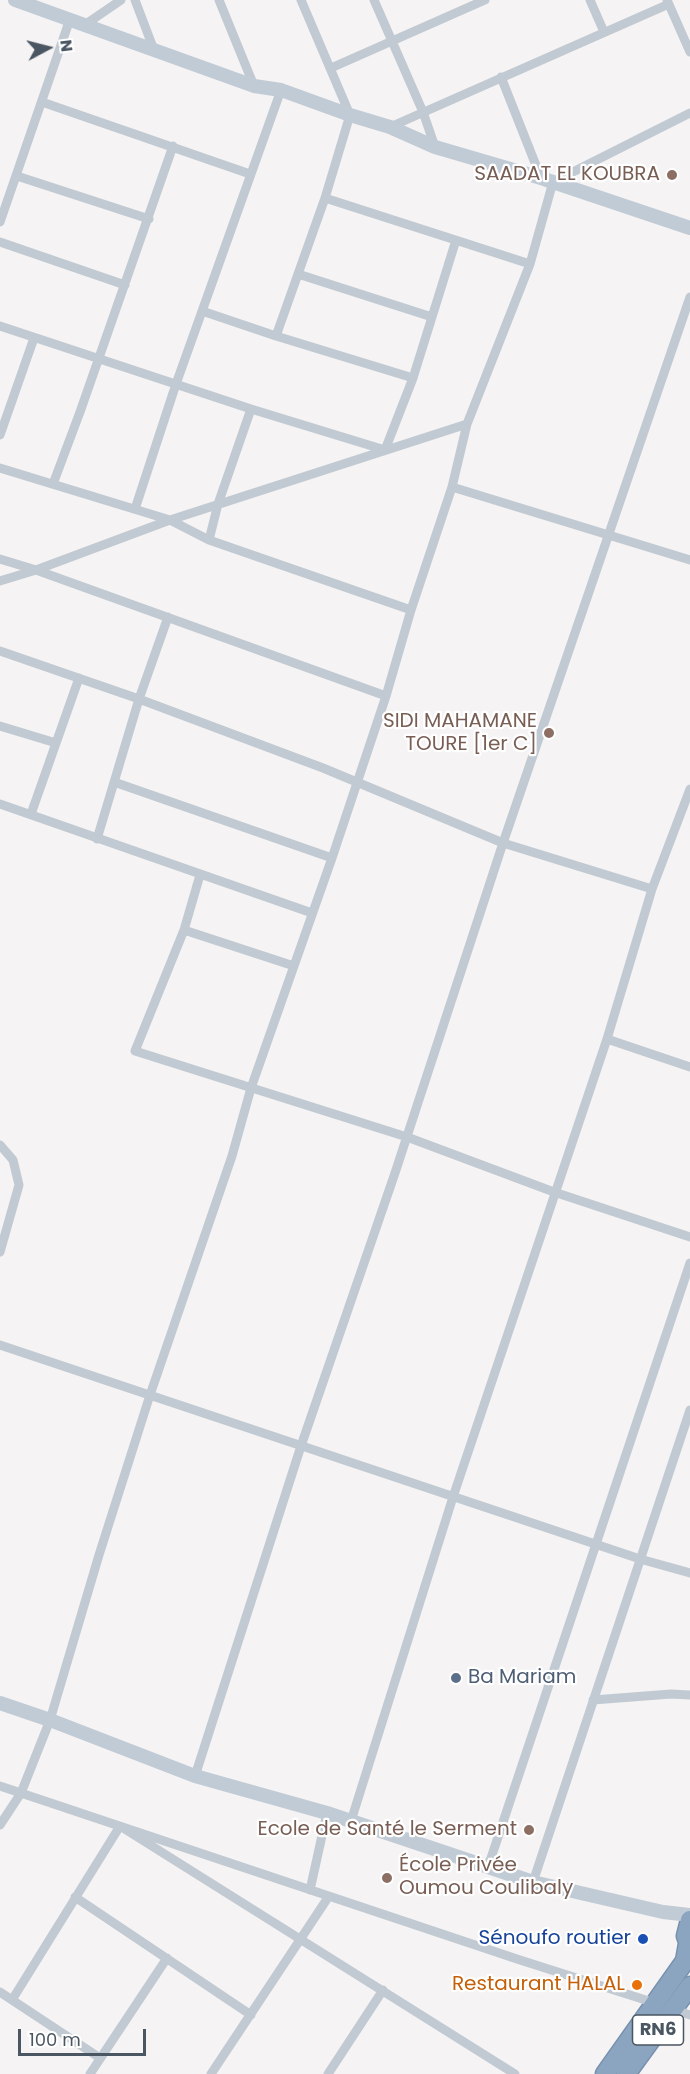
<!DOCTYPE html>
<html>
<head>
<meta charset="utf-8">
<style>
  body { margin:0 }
  #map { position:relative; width:690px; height:2074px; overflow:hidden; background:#f5f3f3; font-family:Poppins,sans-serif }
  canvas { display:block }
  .north { position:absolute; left:18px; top:18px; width:60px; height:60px; -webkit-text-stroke:4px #fff; paint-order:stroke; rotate:83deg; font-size:16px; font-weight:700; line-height:24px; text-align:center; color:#4a5661 }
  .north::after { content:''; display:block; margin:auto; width:21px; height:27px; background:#4a5661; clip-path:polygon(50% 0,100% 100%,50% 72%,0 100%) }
  .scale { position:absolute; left:18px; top:2029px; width:128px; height:27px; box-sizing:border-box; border:3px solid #4a5661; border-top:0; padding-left:8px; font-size:18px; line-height:21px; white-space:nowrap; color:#4a5661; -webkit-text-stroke:4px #fff; paint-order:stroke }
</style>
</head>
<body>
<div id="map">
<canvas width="690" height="2074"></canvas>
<div class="north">N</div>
<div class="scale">100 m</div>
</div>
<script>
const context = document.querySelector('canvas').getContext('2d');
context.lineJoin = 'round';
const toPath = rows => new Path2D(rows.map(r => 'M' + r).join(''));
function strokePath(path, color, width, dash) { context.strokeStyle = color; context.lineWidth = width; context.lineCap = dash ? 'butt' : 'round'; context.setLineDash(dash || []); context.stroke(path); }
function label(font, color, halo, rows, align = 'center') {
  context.font = font + ' Poppins,sans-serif'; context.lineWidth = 4.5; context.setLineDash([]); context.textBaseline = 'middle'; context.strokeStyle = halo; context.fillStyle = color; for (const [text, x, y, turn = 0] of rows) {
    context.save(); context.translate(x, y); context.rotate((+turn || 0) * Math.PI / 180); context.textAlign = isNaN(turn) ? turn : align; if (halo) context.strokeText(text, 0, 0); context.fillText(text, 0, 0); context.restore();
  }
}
const street = toPath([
  [135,0,154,50],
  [219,0,254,86],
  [374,0,423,112,435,147],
  [590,0,604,32],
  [667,0,690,52],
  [86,24,121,0],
  [331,68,485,0],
  [501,77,541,178],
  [42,102,250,174],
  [390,127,669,4],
  [17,176,149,219],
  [325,198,530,264],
  [0,222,70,19],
  [0,242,125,285],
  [298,274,432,317],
  [202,311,276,336,413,378],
  [0,326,251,409,385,450,413,378,456,240],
  [276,336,325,198,350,115,301,0],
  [0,435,34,338],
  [0,468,170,520,209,540,411,610],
  [53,484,80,412,173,146],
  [452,487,690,560],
  [135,509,176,384,281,90],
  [209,540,218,504,251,409],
  [0,559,36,570,386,696],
  [0,581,36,570,170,520,467,424],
  [0,651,139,699,323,768,503,843,652,889],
  [0,726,56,743],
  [114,782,332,858],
  [0,804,312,913],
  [31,814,79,678],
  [97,839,139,699,168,617],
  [200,875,184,930,135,1051,407,1137,554,1192,690,1237],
  [184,930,294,966],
  [607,1039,690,1067],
  [0,1145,13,1160,19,1185,0,1252],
  [0,1345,640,1559,690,1573],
  [593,1700,671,1694,690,1695],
  [195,1776,301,1446,395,1173,503,843,690,297],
  [0,1786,520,1960,655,2003],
  [351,1821,453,1497,607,1039,652,889,690,789],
  [0,1825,21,1793,50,1720,99,1555,150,1395,232,1156,251,1088,332,858,386,696,411,610,452,487,467,424,530,264,553,182,690,113],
  [488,1867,690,1263],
  [533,1882,690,1410],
  [310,1890,327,1813],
  [75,1897,251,2015],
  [0,1992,100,2058],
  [12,2000,120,1826,515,2074],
  [672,2009,690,2015],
  [90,2074,167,1958],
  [211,2074,329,1896],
  [328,2074,383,1990]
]);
const secondary = toPath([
  [15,0,254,86,281,90,350,115,390,127,435,147,541,178,690,228],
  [0,1703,50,1720,195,1776,327,1813,533,1882,663,1912,690,1915]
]);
const highway = toPath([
  [690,1920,686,1936,690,1947],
  [605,2074,685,1961,688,1944],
  [626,2074,690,1986]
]);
const markers = [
  [672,175,6,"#8d6e63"],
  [549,733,6,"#8d6e63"],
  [456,1678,6,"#5c6f8a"],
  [529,1830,6,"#8d6e63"],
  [387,1878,6,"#8d6e63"],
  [643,1939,6,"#1a4fb4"],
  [637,1985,6,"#e8710a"]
];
const shields = [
  [658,2030,51]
];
const shieldNames = [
  ["RN6",658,2030]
];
const educationNames = [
  ["SAADAT EL KOUBRA",660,175],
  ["SIDI MAHAMANE",537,722],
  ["TOURE [1er C]",537,745],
  ["Ecole de Santé le Serment",517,1830],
  ["École Privée",399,1866,"left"],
  ["Oumou Coulibaly",399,1889,"left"]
];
const serviceNames = [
  ["Ba Mariam",468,1678]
];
const transitNames = [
  ["Sénoufo routier",631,1939]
];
const foodNames = [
  ["Restaurant HALAL",625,1985]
];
strokePath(highway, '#7690ad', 21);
strokePath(street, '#c1cad2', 9);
strokePath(secondary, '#c1cbd6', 14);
strokePath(highway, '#8ba5c1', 18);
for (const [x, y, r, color] of markers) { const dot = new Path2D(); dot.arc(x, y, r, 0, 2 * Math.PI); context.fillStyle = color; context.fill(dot); strokePath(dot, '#fff', 2); }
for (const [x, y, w] of shields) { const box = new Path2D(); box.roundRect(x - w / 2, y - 15, w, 30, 4.5); context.fillStyle = '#fff'; context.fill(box); strokePath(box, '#4a5661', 1.5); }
label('bold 18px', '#4a5661', null, shieldNames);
label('20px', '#785e54', '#fff', educationNames, 'right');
label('20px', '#4e5e75', '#fff', serviceNames, 'left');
label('20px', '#164399', '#fff', transitNames, 'right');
label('20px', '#c56008', '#fff', foodNames, 'right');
</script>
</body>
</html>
